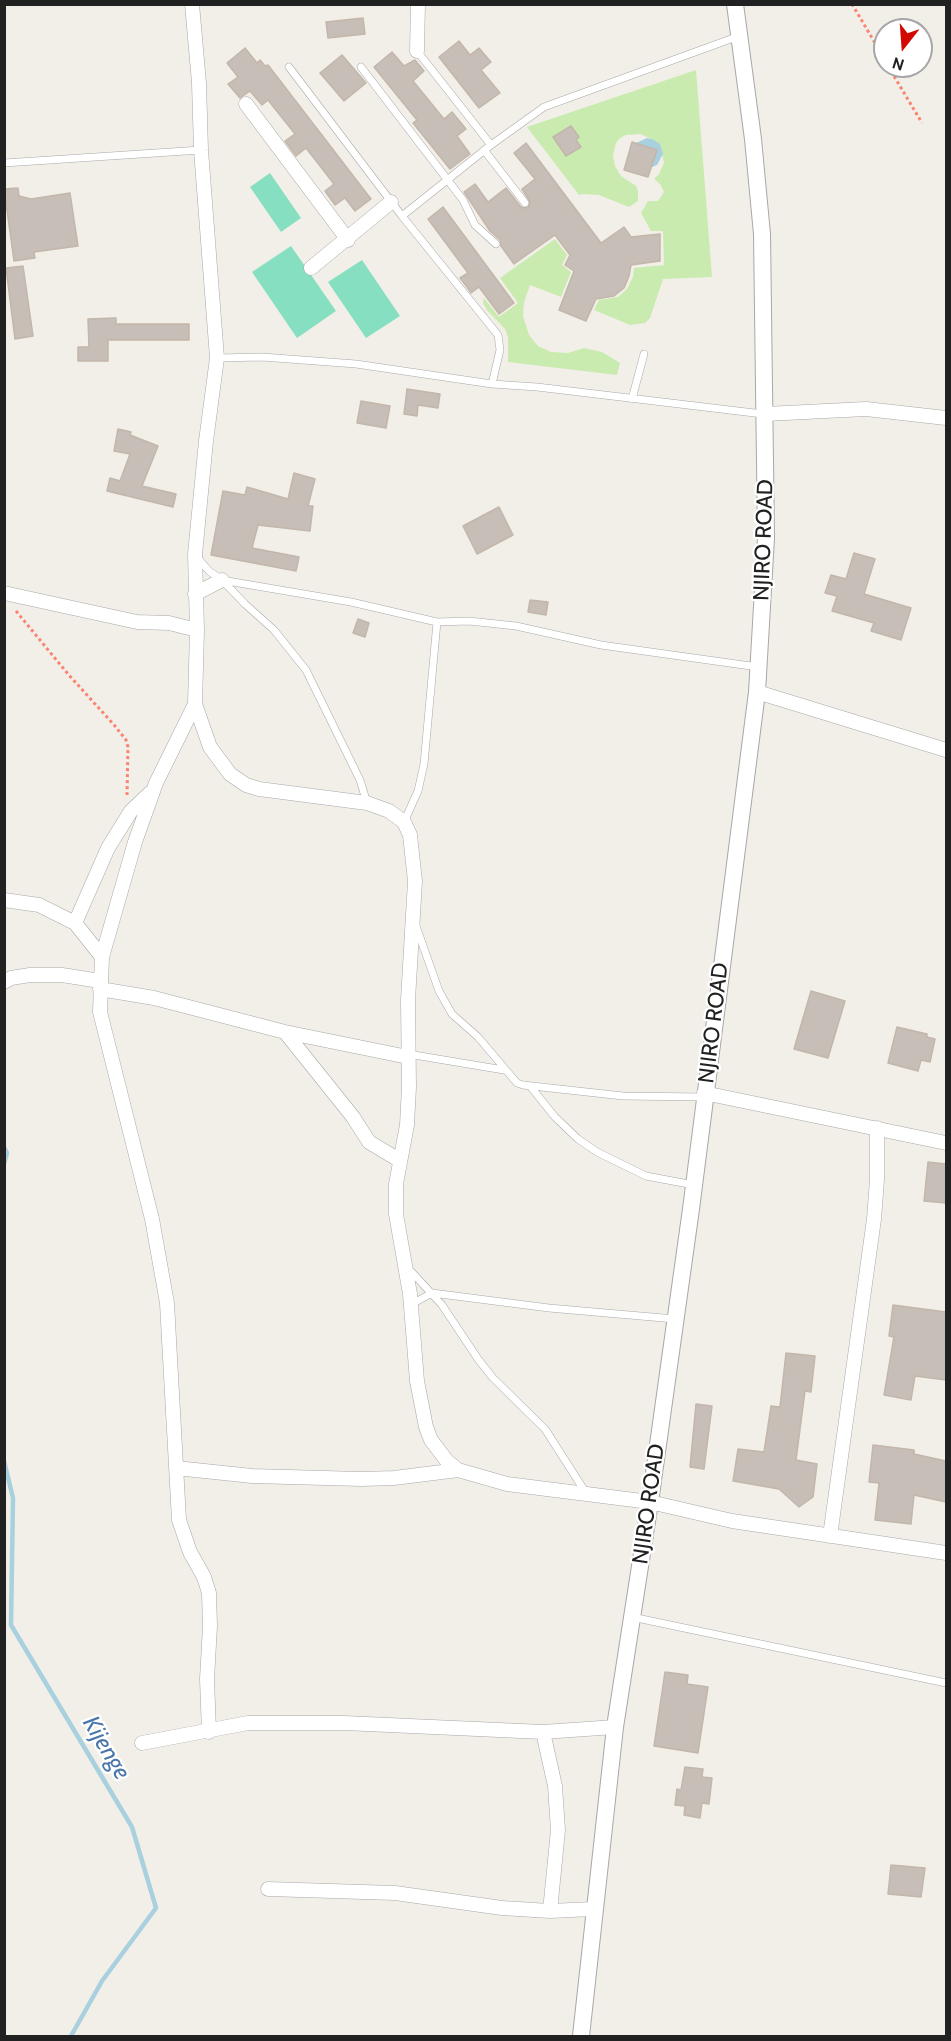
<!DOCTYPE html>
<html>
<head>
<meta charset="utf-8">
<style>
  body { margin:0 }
  #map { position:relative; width:951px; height:2041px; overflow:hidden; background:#f1efe8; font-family:Cabin,sans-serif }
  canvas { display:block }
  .frame { position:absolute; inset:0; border:6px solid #212121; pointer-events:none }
  .north { position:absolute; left:873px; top:18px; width:60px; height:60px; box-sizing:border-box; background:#fff; border:2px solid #a6a6a6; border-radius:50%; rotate:197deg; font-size:16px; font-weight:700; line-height:24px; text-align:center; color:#212121 }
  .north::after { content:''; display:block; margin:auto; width:21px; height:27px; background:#d20900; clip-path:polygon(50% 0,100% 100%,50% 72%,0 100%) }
</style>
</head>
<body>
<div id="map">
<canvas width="951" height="2041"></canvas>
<div class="frame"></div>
<div class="north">N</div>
</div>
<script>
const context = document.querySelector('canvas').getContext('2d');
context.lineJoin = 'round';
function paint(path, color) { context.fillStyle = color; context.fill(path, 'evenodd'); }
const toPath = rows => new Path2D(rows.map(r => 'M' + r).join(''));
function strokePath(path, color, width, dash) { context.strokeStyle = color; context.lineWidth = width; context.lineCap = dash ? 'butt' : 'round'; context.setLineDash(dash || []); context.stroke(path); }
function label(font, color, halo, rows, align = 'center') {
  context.font = font + ' Cabin,sans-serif'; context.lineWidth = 4.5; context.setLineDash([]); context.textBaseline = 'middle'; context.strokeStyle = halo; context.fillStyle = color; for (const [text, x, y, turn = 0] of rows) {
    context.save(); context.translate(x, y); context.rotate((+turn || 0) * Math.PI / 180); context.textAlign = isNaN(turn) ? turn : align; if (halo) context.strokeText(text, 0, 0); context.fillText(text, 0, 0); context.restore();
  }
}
const grass = toPath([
  [696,70,712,277,663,279,650,318,645,323,630,325,594,310,599,300,618,297,627,289,633,277,634,268,664,265,663,231,651,231,641,213,648,201,658,201,664,192,660,184,654,179,659,174,664,163,661,149,652,139,640,134,626,135,620,138,616,143,613,155,615,166,621,176,636,186,638,191,638,201,629,207,599,195,584,194,579,195,527,127],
  [555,239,567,255,562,265,571,272,561,297,530,285,524,302,523,316,529,335,538,346,551,352,568,353,584,348,602,352,620,363,617,375,508,362,508,337,505,329,487,310,483,303,484,298,499,317,518,303,500,278]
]);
const pitch = toPath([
  [270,173,301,218,281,232,250,187],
  [291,246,336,311,297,338,252,272],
  [362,260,400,316,366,338,328,282]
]);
const water = toPath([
  [647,138,652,139,660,144,663,154,657,165,647,169,634,144]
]);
const stream = toPath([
  [4,1147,7,1153,4,1164],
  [4,1461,13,1498,11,1625,132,1827,156,1908,102,1981,71,2036]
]);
const building = toPath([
  [363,18,365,34,328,38,326,22,363,18],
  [459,41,470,55,479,48,491,62,481,70,500,93,479,108,439,57,459,41],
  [245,48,257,63,260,60,265,66,268,65,371,199,355,211,345,198,335,205,325,191,334,184,306,148,296,156,285,141,295,134,268,100,262,105,250,91,240,98,228,84,238,77,227,63,245,48],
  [392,52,404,66,415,60,424,71,413,81,444,119,452,112,466,129,457,136,470,154,450,169,413,123,417,120,374,67,392,52],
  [342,55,366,83,344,101,320,73,342,55],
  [571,126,579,137,576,140,581,147,566,156,553,137,571,126],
  [632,142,657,150,648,177,624,170,632,142],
  [526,143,601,243,624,227,631,237,660,234,660,261,631,265,629,276,624,288,614,296,596,299,586,321,559,310,574,271,565,265,570,255,555,235,514,264,501,246,500,240,490,231,464,192,475,184,488,202,506,188,521,207,528,208,530,202,522,189,535,179,514,153,526,143],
  [18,188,19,196,31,199,70,193,78,246,34,252,35,258,14,261,4,189,18,188],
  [443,207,514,303,499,314,479,287,471,293,467,287,460,278,468,273,428,219,443,207],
  [23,266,33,336,15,339,6,268,23,266],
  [116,318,116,324,189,324,189,340,108,340,108,361,78,361,78,347,89,347,88,319,116,318],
  [407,389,440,394,438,408,418,405,417,416,404,414,407,389],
  [361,401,390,406,386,428,357,423,361,401],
  [118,429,131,432,130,435,158,446,142,486,176,494,173,507,107,491,110,478,120,481,130,454,114,451,118,429],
  [294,473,315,479,308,506,313,506,310,531,258,525,252,548,299,557,296,571,211,555,223,491,245,495,247,487,288,499,294,473],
  [499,507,513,535,477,554,463,526,499,507],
  [854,553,875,559,864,594,911,608,901,640,871,631,874,623,832,611,837,596,825,593,831,575,846,579,854,553],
  [530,600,548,602,546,615,528,612,530,600],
  [358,619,369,623,365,637,353,633,358,619],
  [811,991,845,1001,828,1058,794,1049,811,991],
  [897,1027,927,1034,927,1037,935,1039,930,1062,921,1060,918,1071,888,1063,897,1027],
  [928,1162,946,1164,946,1203,924,1201,928,1162],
  [893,1305,946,1312,946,1380,915,1376,911,1400,884,1395,894,1337,889,1336,893,1305],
  [786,1353,815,1356,811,1392,805,1391,796,1460,817,1464,813,1497,799,1507,779,1489,733,1481,738,1449,764,1452,771,1406,780,1407,786,1353],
  [696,1404,712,1406,704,1469,690,1467,696,1404],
  [873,1445,914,1450,914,1454,946,1461,946,1502,914,1495,911,1524,875,1520,879,1483,869,1482,873,1445],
  [665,1672,688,1675,687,1684,708,1687,698,1753,654,1746,665,1672],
  [685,1767,703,1769,702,1777,712,1778,709,1804,702,1803,700,1818,684,1815,685,1806,675,1805,677,1789,681,1790,685,1767],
  [891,1865,925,1868,921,1897,888,1894,891,1865]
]);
const path = toPath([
  [852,4,885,60],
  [888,66,922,123],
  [16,611,68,674,115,726,126,740,128,747,127,795]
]);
const service = toPath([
  [417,51,491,145],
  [289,67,402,216,498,335,500,350,492,384],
  [361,67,463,200,475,225,496,244],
  [484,150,525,203],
  [4,163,201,150],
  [402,216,491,145,544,107,739,36],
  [217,358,262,357,356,364,492,384,537,387,763,414],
  [632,399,644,354],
  [196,556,209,571,222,580,239,583,351,602,437,622,469,621,516,626,601,645,758,667],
  [222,580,245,604,274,630,306,670,360,780,367,803],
  [404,822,418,791,424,764,437,622],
  [416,926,439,991,452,1014,478,1037,517,1083,523,1085,623,1096,704,1097],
  [408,1054,504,1070],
  [530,1086,555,1117,578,1139,597,1152,646,1176,694,1185],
  [408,1268,442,1305,478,1359,493,1378,545,1429,586,1493],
  [410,1305,432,1293,549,1308,675,1319],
  [632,1617,946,1683]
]);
const minor = toPath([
  [192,4,199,83,201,150,217,358,206,441,195,554,197,630,195,704,210,747,230,774,246,785,259,789,367,803,389,811,404,822,410,835,415,881,408,1000,409,1087,407,1125,396,1184,396,1214,410,1294,417,1381,426,1427,431,1440,447,1461,458,1470,507,1484,650,1502,732,1521,946,1553],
  [417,51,418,4],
  [246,104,348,240],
  [311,268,391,202],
  [765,414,866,409,946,418],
  [4,593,137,622,169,623,197,630],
  [195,594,222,580],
  [757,692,946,750],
  [195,704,156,783,135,842,102,957,100,1012,152,1219,167,1303,179,1520,190,1552,204,1577,209,1593,210,1626,207,1679,209,1732],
  [4,900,39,905,75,923,102,957],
  [75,923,108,848,131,811,150,793],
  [4,982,11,978,30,975,62,975,100,981],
  [100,989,154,998,285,1032,408,1057],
  [285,1032,353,1117,369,1142,399,1160],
  [704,1093,946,1143],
  [176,1468,252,1476,361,1479,394,1478,458,1470],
  [830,1536,874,1219,877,1180,877,1128],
  [543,1732,555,1786,558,1830,550,1911],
  [142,1743,248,1723,344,1723,543,1732,615,1727],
  [268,1889,395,1893,502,1908,550,1911,593,1909]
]);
const tertiary = toPath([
  [581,2036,615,1727,650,1502,691,1209,757,692,766,538,762,234,753,139,735,4]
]);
const streetNames = [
  ["NJIRO ROAD",764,540,-88],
  ["NJIRO ROAD",714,1023,-83],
  ["NJIRO ROAD",649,1504,-82]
];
const waterNames = [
  ["Kijenge",106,1748,59]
];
paint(grass, '#caebaf');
paint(pitch, '#87dfc1');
paint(water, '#a9d0de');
strokePath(stream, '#a9d0de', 4.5);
paint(building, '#c6beb7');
strokePath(building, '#c3b6aa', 1.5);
strokePath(service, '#a8a8a8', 8);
strokePath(minor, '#a8a8a8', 15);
strokePath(tertiary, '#a8a8a8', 18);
strokePath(path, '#fa8471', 3, [3, 3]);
strokePath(service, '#fff', 7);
strokePath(minor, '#fff', 14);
strokePath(tertiary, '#fff', 16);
label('22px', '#212121', '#fff', streetNames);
label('italic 24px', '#4976aa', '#fff', waterNames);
</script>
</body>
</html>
